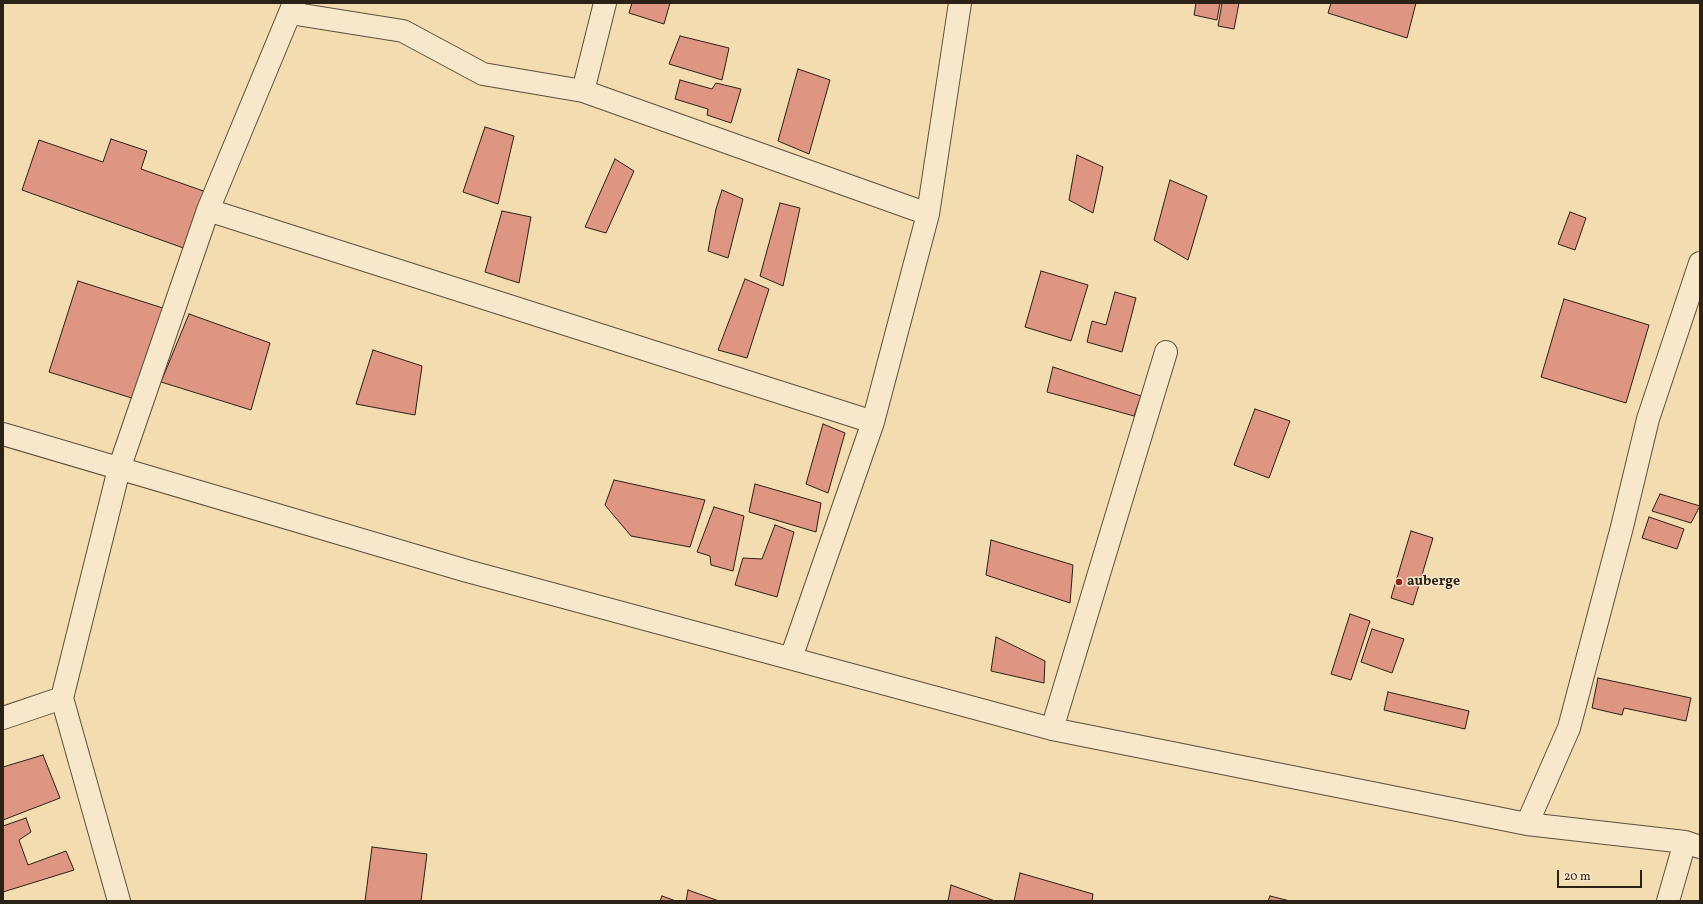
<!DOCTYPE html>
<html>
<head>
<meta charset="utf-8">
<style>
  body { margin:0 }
  #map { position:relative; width:1703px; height:904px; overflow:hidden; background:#f2dcb0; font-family:Vollkorn,serif }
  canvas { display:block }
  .frame { position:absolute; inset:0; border:4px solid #2b2116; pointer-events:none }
  .scale { position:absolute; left:1557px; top:870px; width:85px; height:18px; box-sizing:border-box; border:2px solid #2b2116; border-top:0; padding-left:5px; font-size:12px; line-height:14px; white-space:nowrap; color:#2b2116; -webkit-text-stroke:3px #f7e8cc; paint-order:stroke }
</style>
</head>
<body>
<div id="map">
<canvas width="1703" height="904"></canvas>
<div class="frame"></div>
<div class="scale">20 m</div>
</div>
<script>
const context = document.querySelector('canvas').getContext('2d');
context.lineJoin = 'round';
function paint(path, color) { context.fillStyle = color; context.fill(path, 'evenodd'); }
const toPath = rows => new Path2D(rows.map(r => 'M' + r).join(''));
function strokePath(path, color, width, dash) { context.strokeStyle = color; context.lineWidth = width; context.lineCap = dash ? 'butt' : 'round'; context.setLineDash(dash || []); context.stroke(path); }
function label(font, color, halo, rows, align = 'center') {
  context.font = font + ' Vollkorn,serif'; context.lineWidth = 3; context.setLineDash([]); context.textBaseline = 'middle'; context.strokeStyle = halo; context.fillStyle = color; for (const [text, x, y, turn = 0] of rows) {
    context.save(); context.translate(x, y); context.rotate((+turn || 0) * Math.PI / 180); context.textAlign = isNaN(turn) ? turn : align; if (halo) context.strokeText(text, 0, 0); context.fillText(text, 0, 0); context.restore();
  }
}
const building = toPath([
  [632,3,670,3,664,24,629,13,632,3],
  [1196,3,1220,3,1217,20,1194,15,1196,3],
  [1222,3,1239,3,1234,29,1218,26,1222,3],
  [1331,3,1416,3,1407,38,1328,13,1331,3],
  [680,36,729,48,722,80,669,64,680,36],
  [798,69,830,80,809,154,778,141,798,69],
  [680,80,712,89,716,83,741,89,731,123,707,115,708,109,675,99,680,80],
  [485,127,514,136,498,204,463,192,485,127],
  [111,139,147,151,141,169,209,193,189,250,22,190,39,140,103,162,111,139],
  [1077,155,1103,167,1093,213,1069,200,1077,155],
  [615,159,634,171,606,233,585,227,615,159],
  [1170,180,1207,196,1188,260,1154,240,1170,180],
  [722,190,743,199,728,258,708,251,716,209,722,190],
  [780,203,800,208,783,286,760,276,780,203],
  [502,211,531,217,519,283,485,272,502,211],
  [1570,212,1586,218,1575,250,1558,244,1570,212],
  [1041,271,1088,285,1071,341,1025,327,1041,271],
  [745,279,769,289,747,358,718,350,745,279],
  [78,281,166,309,138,400,49,372,78,281],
  [1115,292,1136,298,1122,352,1087,342,1092,321,1106,325,1115,292],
  [1564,299,1649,325,1626,403,1541,377,1564,299],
  [189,314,270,343,251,410,161,382,189,314],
  [373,350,422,366,415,415,356,404,373,350],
  [1053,367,1141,396,1134,416,1047,392,1053,367],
  [1255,409,1290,421,1269,478,1234,465,1255,409],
  [823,424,845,433,828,493,806,484,823,424],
  [614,480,705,500,690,547,631,536,605,505,614,480],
  [755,484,821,503,816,532,749,512,755,484],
  [1660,494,1700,506,1691,523,1652,511,1660,494],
  [714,507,744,516,733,571,711,565,710,556,697,552,714,507],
  [1649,517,1684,529,1677,549,1642,538,1649,517],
  [775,525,794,532,777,597,735,585,743,558,762,559,775,525],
  [1411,531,1433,538,1413,605,1391,598,1411,531],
  [991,540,1073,565,1070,603,986,575,991,540],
  [1350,614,1370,621,1351,680,1331,674,1350,614],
  [1372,629,1404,639,1392,673,1361,662,1372,629],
  [996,637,1045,661,1044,683,991,671,996,637],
  [1598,678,1691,698,1686,721,1624,708,1622,715,1592,708,1598,678],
  [1388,692,1469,711,1465,729,1384,710,1388,692],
  [43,755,60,798,3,820,3,767,43,755],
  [26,818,31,832,19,840,28,865,66,851,74,870,3,892,3,826,26,818],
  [372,847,427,854,421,901,365,901,372,847],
  [1020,873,1093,894,1092,901,1014,901,1020,873],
  [951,885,995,901,948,901,951,885],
  [688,890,719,901,686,901,688,890],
  [662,896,676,901,660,901,662,896],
  [1270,896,1290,901,1268,901,1270,896]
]);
const minor = toPath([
  [290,13,403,31,483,74,583,91,928,214],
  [583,91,605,3],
  [208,210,873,422],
  [3,434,467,571,1052,729,1527,824,1685,842,1700,847],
  [791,658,873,422,928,214,960,3],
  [3,718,62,698],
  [1052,729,1166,352],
  [1527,824,1569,728,1622,527,1648,419,1700,263],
  [119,901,62,698,119,469,208,210,294,3],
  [1668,901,1685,842]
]);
const markers = [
  [1399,582,4,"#8f2418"]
];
const poiNames = [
  ["auberge",1407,582]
];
paint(building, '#de9582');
strokePath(building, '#2b2116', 1);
strokePath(minor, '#5d503c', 24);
strokePath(minor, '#f7e8cc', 22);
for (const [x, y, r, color] of markers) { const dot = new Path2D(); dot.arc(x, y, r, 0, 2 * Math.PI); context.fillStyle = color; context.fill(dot); strokePath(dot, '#f7e8cc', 1.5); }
label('bold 14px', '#2b2116', '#f7e8cc', poiNames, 'left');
</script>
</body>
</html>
